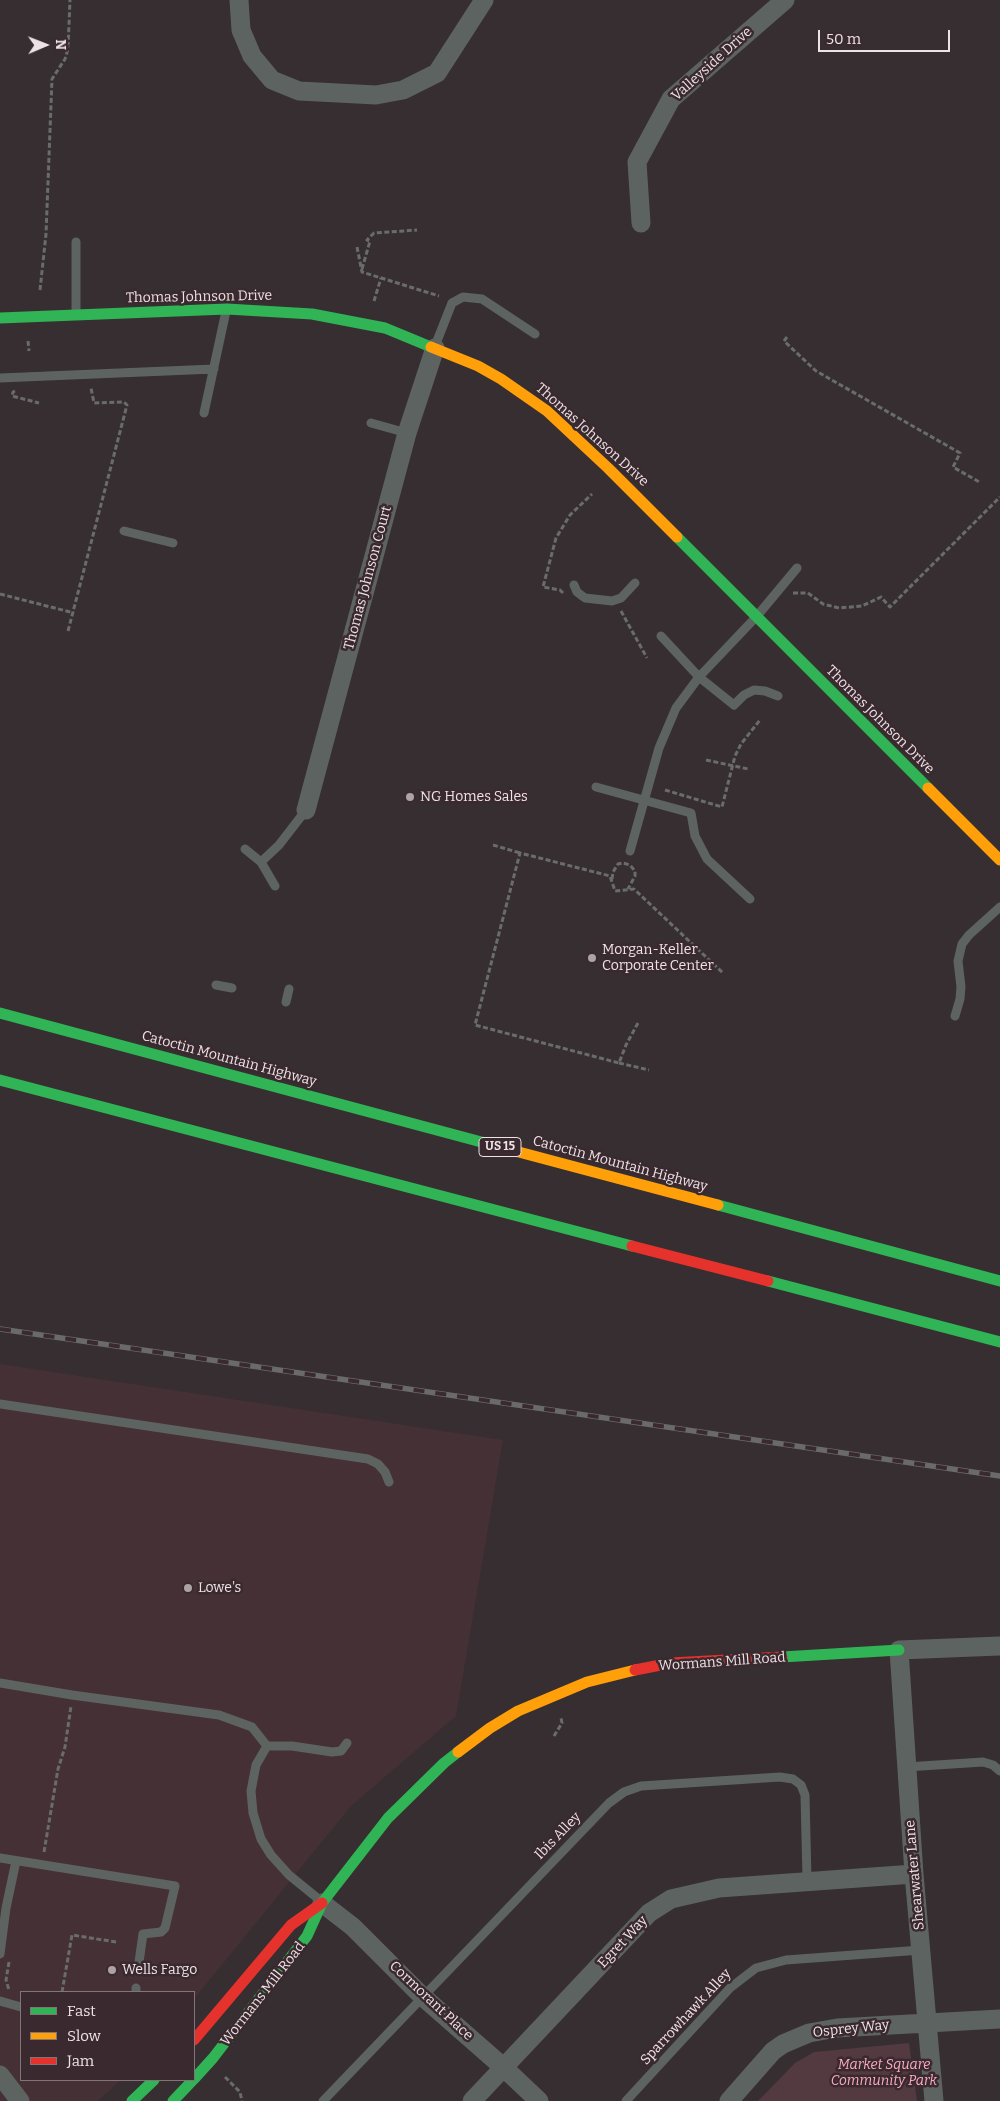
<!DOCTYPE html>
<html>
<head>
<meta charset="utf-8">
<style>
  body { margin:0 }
  #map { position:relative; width:1000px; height:2101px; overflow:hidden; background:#362e30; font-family:Bitter,serif }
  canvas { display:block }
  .legend { position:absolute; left:20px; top:1991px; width:175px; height:90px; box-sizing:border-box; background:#3a2a2f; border:1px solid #827478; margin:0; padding:6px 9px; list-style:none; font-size:15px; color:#ede2e5 }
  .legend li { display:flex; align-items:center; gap:10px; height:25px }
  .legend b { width:25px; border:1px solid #827478 }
  .north { position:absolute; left:20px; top:20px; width:50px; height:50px; -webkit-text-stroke:4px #3a2a2f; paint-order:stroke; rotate:89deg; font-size:14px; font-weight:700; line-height:20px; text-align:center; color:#ede2e5 }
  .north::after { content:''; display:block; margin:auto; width:18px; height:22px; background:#ede2e5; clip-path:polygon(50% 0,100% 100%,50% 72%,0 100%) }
  .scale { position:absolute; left:818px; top:30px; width:132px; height:22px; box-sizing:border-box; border:2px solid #ede2e5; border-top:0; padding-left:6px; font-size:15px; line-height:18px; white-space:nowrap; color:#ede2e5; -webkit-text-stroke:4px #3a2a2f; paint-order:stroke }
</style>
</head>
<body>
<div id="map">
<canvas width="1000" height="2101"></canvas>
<ul class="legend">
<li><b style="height:6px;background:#30b455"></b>Fast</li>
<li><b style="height:6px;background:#ff9f0a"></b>Slow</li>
<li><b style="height:6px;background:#e5322d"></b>Jam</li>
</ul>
<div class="north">N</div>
<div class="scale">50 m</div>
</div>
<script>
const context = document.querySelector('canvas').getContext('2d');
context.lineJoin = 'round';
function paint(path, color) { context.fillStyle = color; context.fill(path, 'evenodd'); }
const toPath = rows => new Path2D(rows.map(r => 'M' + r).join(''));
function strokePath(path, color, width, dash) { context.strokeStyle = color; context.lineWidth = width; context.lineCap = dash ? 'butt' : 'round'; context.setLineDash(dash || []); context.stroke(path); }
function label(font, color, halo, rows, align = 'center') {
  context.font = font + ' Bitter,serif'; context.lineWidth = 5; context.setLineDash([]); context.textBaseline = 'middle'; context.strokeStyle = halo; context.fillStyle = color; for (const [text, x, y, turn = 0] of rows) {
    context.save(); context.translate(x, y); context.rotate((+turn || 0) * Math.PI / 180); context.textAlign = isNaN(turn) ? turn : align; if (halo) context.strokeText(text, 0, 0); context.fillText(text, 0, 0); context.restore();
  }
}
const built = toPath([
  [0,1364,503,1440,456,1716,351,1806,194,1999,194,1992,21,1992,21,2080,121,2080,98,2101,0,2101]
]);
const green = toPath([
  [909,2043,917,2101,758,2101,795,2063,814,2052]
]);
const path = toPath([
  [357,247,362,272,439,296],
  [362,269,370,241,367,240,374,233,417,230],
  [40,290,46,234,52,79,65,59,68,49,70,0],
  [374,301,381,278],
  [787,337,784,341,816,371,960,453,953,467,981,483],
  [28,341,29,351],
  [15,391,13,392,12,396,39,403],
  [563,593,560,590,543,587,556,538,570,515,592,494],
  [793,593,808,593,823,604,839,608,862,606,881,597,890,607,1000,497],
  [0,594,74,613],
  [621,611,647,658],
  [68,631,127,405,124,402,94,403,91,388],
  [706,760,748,769],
  [665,790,722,807,735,756,741,744,760,720],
  [493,845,520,853],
  [612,879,613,872,618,864,623,863,630,865,635,871,635,876,628,889],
  [638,1023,626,1045,619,1063,475,1025,520,853,610,876,615,891,634,889,723,973],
  [619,1063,649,1070],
  [554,1736,562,1723,561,1718],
  [44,1852,58,1769,65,1747,71,1706],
  [9,1962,6,1980,9,1990],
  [62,1992,72,1935,116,1942],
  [225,2077,240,2092,242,2101]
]);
const lane = toPath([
  [76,312,76,242],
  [435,346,452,303,463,297,482,299,535,334],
  [0,378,214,369],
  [204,413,226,311],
  [371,423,407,433],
  [124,531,173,543],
  [574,585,577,592,585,598,612,601,621,598,635,583],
  [661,636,699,677,734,705,744,695,754,690,765,691,778,696],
  [596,787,691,813,695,836,707,859,750,899],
  [245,849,261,862,275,886],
  [630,851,659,748,676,708,699,677,757,616,797,568],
  [261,862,279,845,306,810],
  [216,985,232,988],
  [286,1002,289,989],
  [955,1016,960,999,961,987,958,961,962,944,969,935,1000,907],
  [0,1404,368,1459,378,1464,385,1472,389,1482],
  [0,1683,72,1695,219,1715,252,1727,267,1746],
  [267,1746,256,1765,251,1791,253,1813,261,1839,271,1855,289,1875,321,1901],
  [267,1746,292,1746,332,1752,341,1751,347,1743],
  [906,1767,983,1762,993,1765,1000,1771],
  [0,1858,175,1886,165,1928,161,1932,143,1934,139,1962],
  [0,1954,6,1908,16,1861],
  [136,1992,136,1988],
  [0,2001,21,2007],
  [323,2101,609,1803,624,1792,641,1786,780,1777,793,1779,801,1785,805,1795,807,1880],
  [626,2101,730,1988,756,1968,786,1960,921,1950]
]);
const street = toPath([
  [239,0,241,30,252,56,272,80,299,91,376,95,403,90,437,73,484,0],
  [641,223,637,162,671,99,785,0],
  [306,810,407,433,435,348],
  [322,1903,353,1927,422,1996,503,2067,539,2101],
  [0,2075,20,2101],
  [472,2101,649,1913,671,1899,719,1888,914,1874],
  [729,2101,773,2051,783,2044,809,2033,837,2028,1000,2019],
  [934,2101,914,1874,899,1650,1000,1646]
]);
const fast = toPath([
  [0,318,227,309,312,314,385,328,431,347],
  [677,537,928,788],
  [0,1013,515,1151],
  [0,1080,632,1246],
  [718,1205,1000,1281],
  [768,1281,1000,1342],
  [782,1657,899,1650],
  [194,2079,213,2058,307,1936,322,1903,388,1818,444,1763,458,1752],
  [132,2101,154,2080],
  [173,2101,193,2080]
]);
const slow = toPath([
  [431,347,478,366,501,379,547,411,608,468,677,537],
  [928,788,1000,860],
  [515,1151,718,1205],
  [458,1752,490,1728,518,1711,587,1682,635,1670]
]);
const jam = toPath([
  [632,1246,768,1281],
  [635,1670,671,1663,782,1657],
  [194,2040,291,1925,322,1903]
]);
const rail = toPath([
  [0,1329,1000,1476]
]);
const markers = [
  [410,797,5,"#ada3a6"],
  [592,958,5,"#ada3a6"],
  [188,1588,5,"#ada3a6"],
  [112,1970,5,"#ada3a6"]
];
const shields = [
  [500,1147,42]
];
const shieldNames = [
  ["US 15",500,1147]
];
const streetNames = [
  ["Valleyside Drive",712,64,-42],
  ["Thomas Johnson Drive",199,297,-1],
  ["Thomas Johnson Drive",592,435,42],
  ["Thomas Johnson Court",368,578,-75],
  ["Thomas Johnson Drive",880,720,45],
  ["Catoctin Mountain Highway",229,1059,15],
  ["Catoctin Mountain Highway",620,1164,15],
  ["Wormans Mill Road",722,1662,-4],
  ["Ibis Alley",558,1836,-46],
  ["Shearwater Lane",915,1875,-95],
  ["Egret Way",623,1942,-47],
  ["Wormans Mill Road",263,1994,-52],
  ["Cormorant Place",431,2001,43],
  ["Sparrowhawk Alley",686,2017,-47],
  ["Osprey Way",851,2029,-6]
];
const poiNames = [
  ["NG Homes Sales",420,797],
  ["Morgan-Keller",602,950],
  ["Corporate Center",602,966],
  ["Lowe's",198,1588],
  ["Wells Fargo",122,1970]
];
const parkNames = [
  ["Market Square",884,2065],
  ["Community Park",884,2081]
];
paint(built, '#453036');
paint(green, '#533940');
strokePath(path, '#6a6c6c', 3, [5, 2.5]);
strokePath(lane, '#5d6361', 9);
strokePath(street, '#5d6361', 19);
strokePath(fast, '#30b455', 11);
strokePath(slow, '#ff9f0a', 11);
strokePath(jam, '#e5322d', 11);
strokePath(rail, '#6a6a6a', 5.5);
strokePath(rail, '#3a2a2f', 4, [11]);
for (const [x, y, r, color] of markers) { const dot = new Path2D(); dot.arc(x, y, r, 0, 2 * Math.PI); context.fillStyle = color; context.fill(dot); strokePath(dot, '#3a2a2f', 2); }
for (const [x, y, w] of shields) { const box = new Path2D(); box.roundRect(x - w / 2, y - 9.5, w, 19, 4); context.fillStyle = '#3a2a2f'; context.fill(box); strokePath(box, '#ede2e5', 1); }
label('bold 12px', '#ede2e5', null, shieldNames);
label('14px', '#ede2e5', '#3a2a2f', streetNames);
label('14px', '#ede2e5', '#3a2a2f', poiNames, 'left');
label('italic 14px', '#faaac3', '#3a2a2f', parkNames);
</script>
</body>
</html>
